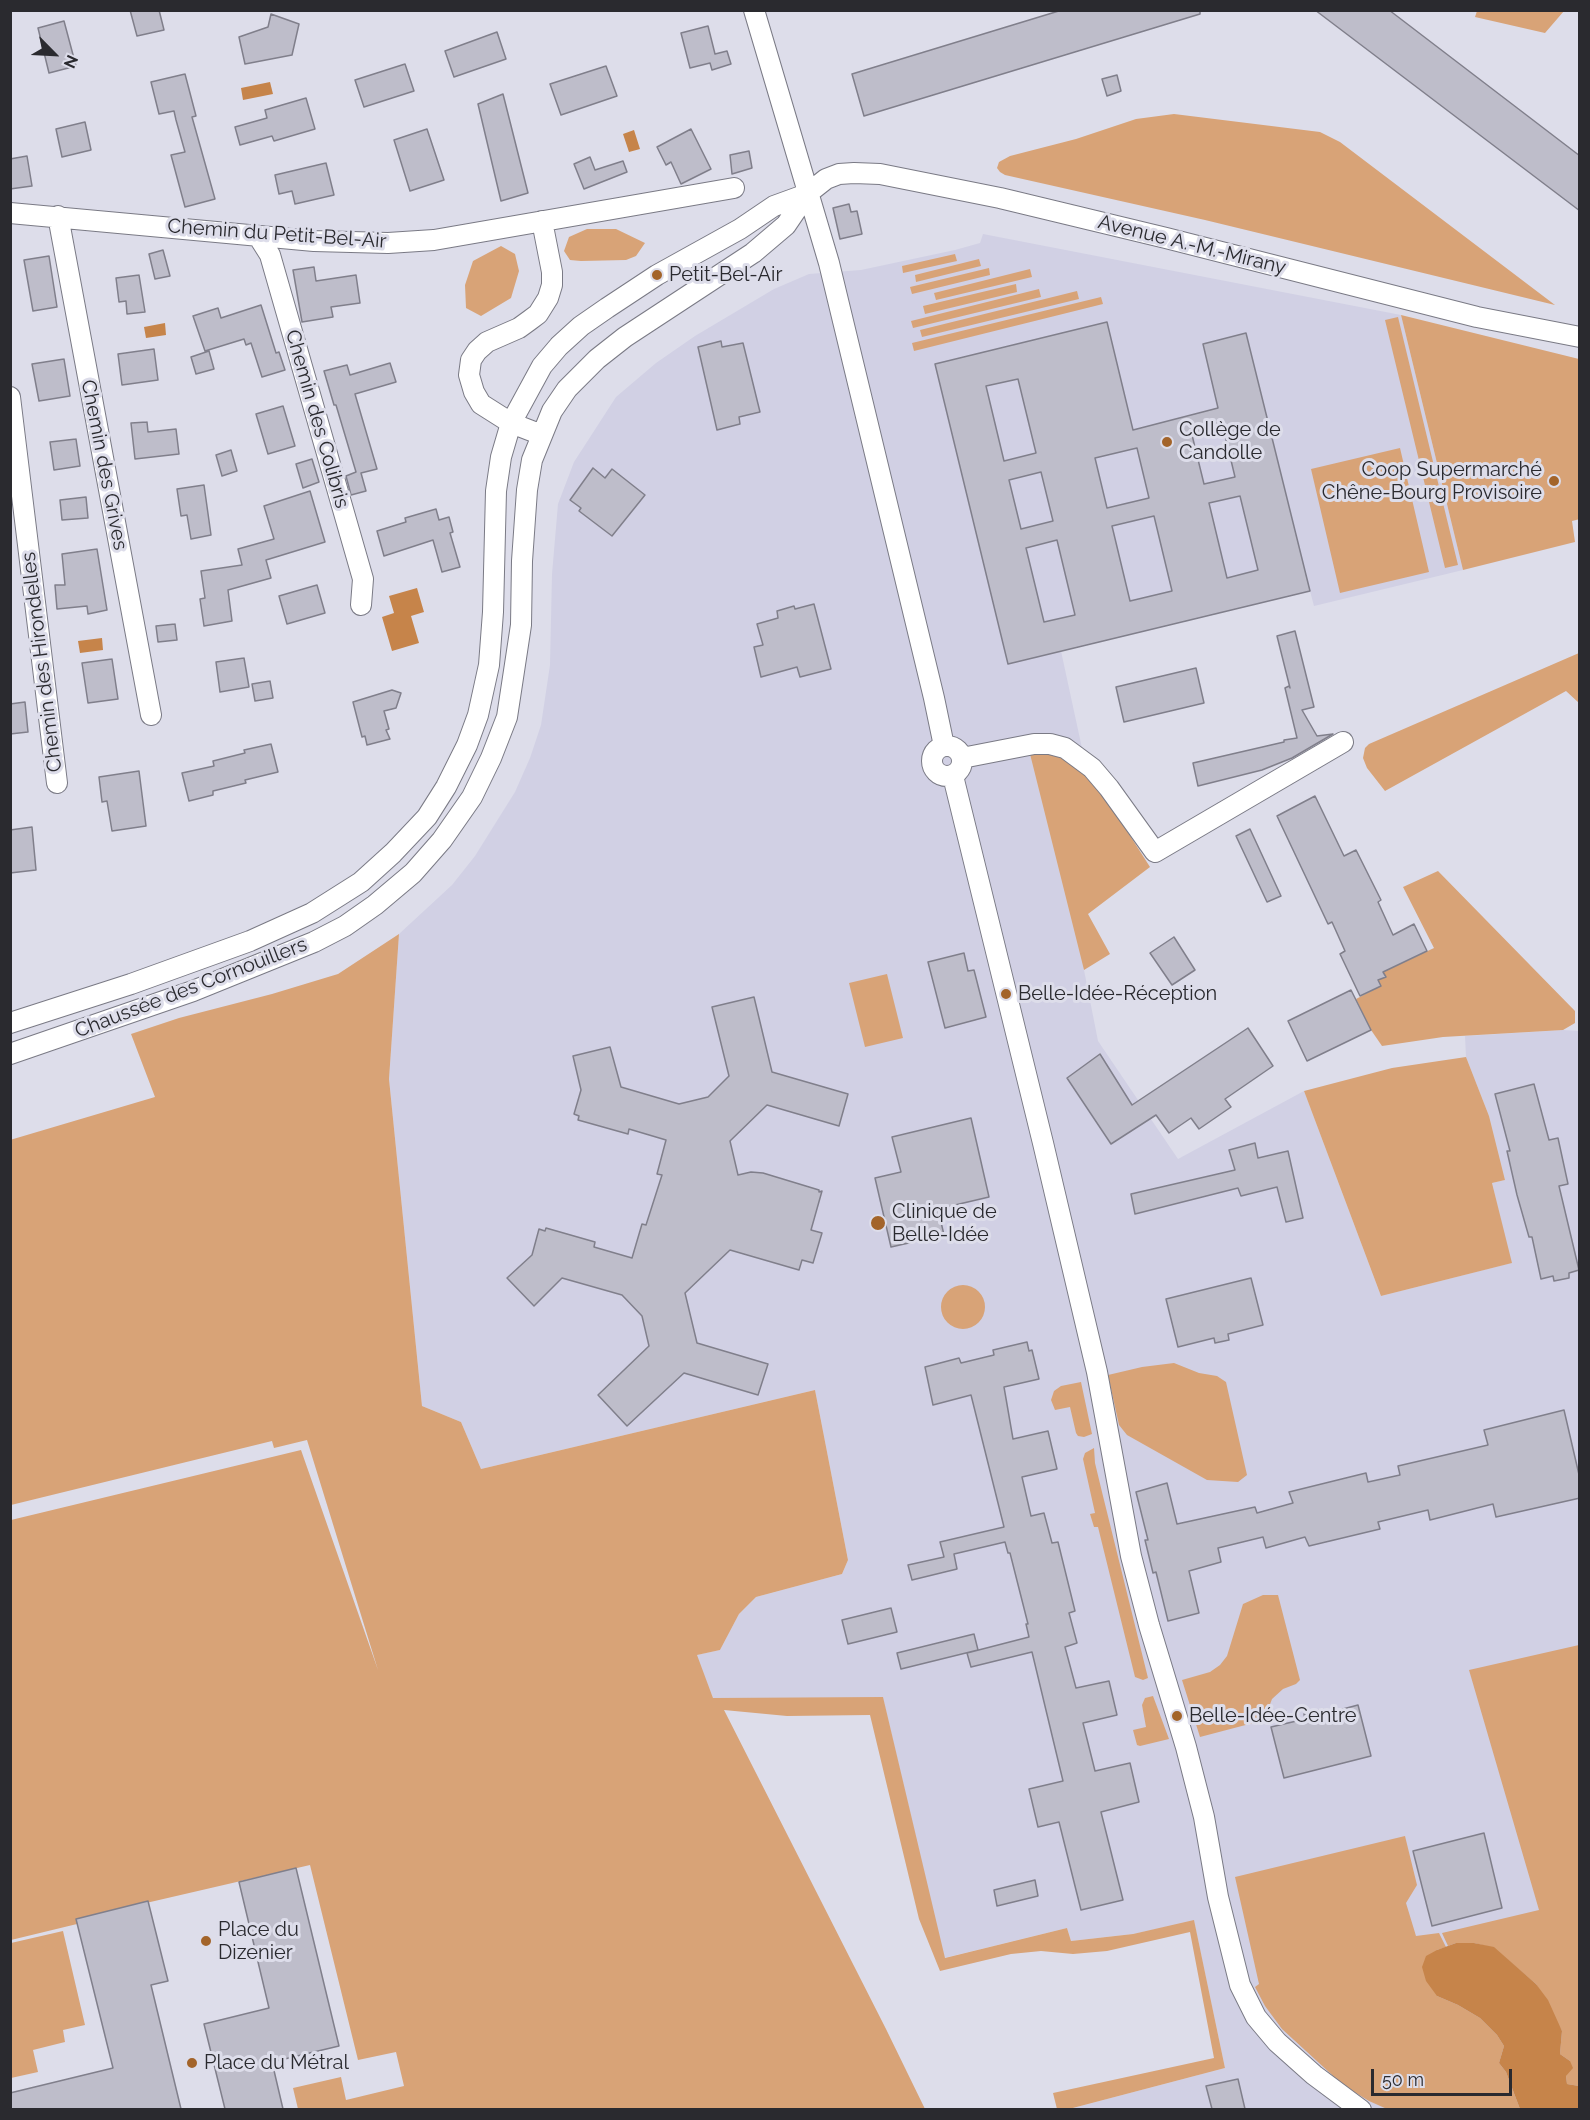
<!DOCTYPE html>
<html>
<head>
<meta charset="utf-8">
<style>
  body { margin:0 }
  #map { position:relative; width:1590px; height:2120px; overflow:hidden; background:#ddddea; font-family:Raleway,sans-serif }
  canvas { display:block }
  .frame { position:absolute; inset:0; border:12px solid #2a2a2f; pointer-events:none }
  .north { position:absolute; left:24px; top:24px; width:60px; height:60px; -webkit-text-stroke:4px #ddddea; paint-order:stroke; rotate:114deg; font-size:16px; font-weight:700; line-height:24px; text-align:center; color:#2a2a2f }
  .north::after { content:''; display:block; margin:auto; width:21px; height:27px; background:#2a2a2f; clip-path:polygon(50% 0,100% 100%,50% 72%,0 100%) }
  .scale { position:absolute; left:1371px; top:2069px; width:141px; height:27px; box-sizing:border-box; border:3px solid #2a2a2f; border-top:0; padding-left:8px; font-size:18px; line-height:21px; white-space:nowrap; color:#2a2a2f; -webkit-text-stroke:4px #ddddea; paint-order:stroke }
</style>
</head>
<body>
<div id="map">
<canvas width="1590" height="2120"></canvas>
<div class="frame"></div>
<div class="north">N</div>
<div class="scale">50 m</div>
</div>
<script>
const context = document.querySelector('canvas').getContext('2d');
context.lineJoin = 'round';
function paint(path, color) { context.fillStyle = color; context.fill(path, 'evenodd'); }
const toPath = rows => new Path2D(rows.map(r => 'M' + r).join(''));
function strokePath(path, color, width, dash) { context.strokeStyle = color; context.lineWidth = width; context.lineCap = dash ? 'butt' : 'round'; context.setLineDash(dash || []); context.stroke(path); }
function label(font, color, halo, rows, align = 'center') {
  context.font = font + ' Raleway,sans-serif'; context.lineWidth = 6; context.setLineDash([]); context.textBaseline = 'middle'; context.strokeStyle = halo; context.fillStyle = color; for (const [text, x, y, turn = 0] of rows) {
    context.save(); context.translate(x, y); context.rotate((+turn || 0) * Math.PI / 180); context.textAlign = isNaN(turn) ? turn : align; if (halo) context.strokeText(text, 0, 0); context.fillText(text, 0, 0); context.restore();
  }
}
const built = toPath([
  [983,234,1401,315,1463,570,1314,606,1310,591,1061,651,1088,776,1042,754,1030,754,1084,970,1098,1041,1178,1159,1304,1091,1381,1296,1511,1263,1492,1183,1505,1180,1489,1116,1466,1057,1465,1036,1563,1030,1579,1031,1579,2109,1069,2109,1225,2068,1194,1921,1133,1934,1071,1941,1067,1928,944,1958,883,1698,713,1698,696,1655,720,1650,739,1614,756,1597,842,1574,848,1560,815,1390,481,1469,461,1422,422,1406,389,1079,399,934,452,885,475,856,515,792,530,758,541,725,550,665,552,574,558,504,574,462,616,397,656,363,695,336,774,289,809,274,861,270,955,250,980,243]
]);
const green = toPath([
  [1477,11,1477,10,1564,11,1545,33,1475,17],
  [1174,114,1320,132,1340,142,1555,305,1205,220,1005,175,1000,172,997,168,999,162,1010,156,1076,139,1136,119],
  [587,229,616,229,645,243,636,256,626,260,581,261,570,260,564,251,569,237],
  [501,246,515,254,519,271,511,298,481,316,466,308,465,285,473,261],
  [955,254,957,261,903,273,902,266],
  [979,259,981,266,916,282,915,275],
  [989,268,990,275,912,294,910,287],
  [1030,269,1032,277,936,300,934,293],
  [1016,284,1017,292,925,314,923,306],
  [1039,289,1041,297,913,328,911,321],
  [1077,291,1079,299,922,337,920,330],
  [1101,297,1103,304,914,351,912,343],
  [1401,315,1579,359,1580,519,1572,521,1575,542,1463,570],
  [1398,317,1458,565,1445,568,1385,320],
  [1400,448,1429,572,1340,593,1311,469],
  [1579,653,1579,703,1566,691,1385,791,1367,768,1363,758,1365,748,1369,744],
  [1030,754,1059,755,1088,776,1101,790,1150,867,1088,914,1110,954,1084,970],
  [1438,871,1575,1011,1575,1023,1563,1030,1443,1037,1382,1046,1371,1030,1356,999,1381,986,1378,980,1385,977,1383,972,1434,948,1403,887],
  [399,934,389,1079,422,1406,461,1422,481,1469,815,1390,848,1560,842,1574,756,1597,739,1614,720,1650,697,1655,713,1698,883,1697,945,1958,1067,1928,1071,1941,1133,1934,1194,1920,1225,2068,1069,2109,1057,2109,1053,2093,1214,2058,1190,1932,1107,1951,1073,1954,1041,1951,1011,1954,940,1971,919,1919,870,1715,787,1716,724,1710,886,2029,925,2109,298,2109,293,2088,341,2077,346,2100,404,2086,396,2052,358,2060,310,1865,77,1919,77,1924,11,1940,11,1520,301,1450,378,1670,307,1440,274,1448,272,1441,11,1505,10,1140,155,1097,131,1034,179,1018,272,994,338,974],
  [887,974,903,1038,865,1047,849,983],
  [1466,1057,1489,1116,1505,1180,1492,1183,1512,1263,1381,1296,1304,1091,1392,1068],
  '941 1307a22 22 0 1 1 44 0a22 22 0 1 1-44 0Z',
  [1174,1363,1199,1373,1217,1376,1226,1382,1247,1475,1238,1482,1207,1480,1127,1435,1119,1425,1108,1375,1142,1367],
  [1081,1382,1092,1434,1084,1437,1078,1436,1076,1433,1070,1407,1055,1410,1051,1400,1054,1391,1061,1386],
  [1094,1448,1095,1463,1102,1492,1148,1678,1143,1680,1135,1677,1098,1527,1094,1527,1090,1514,1095,1513,1083,1459,1085,1453],
  [1263,1595,1278,1595,1300,1680,1296,1684,1283,1689,1272,1699,1266,1715,1257,1722,1200,1737,1182,1680,1210,1672,1220,1665,1227,1656,1243,1604],
  [1579,1645,1579,2086,1567,2084,1566,2076,1570,2061,1560,2054,1562,2031,1536,1984,1494,1948,1474,1943,1456,1943,1448,1946,1442,1933,1539,1910,1469,1670],
  [1153,1696,1169,1739,1140,1746,1137,1745,1133,1730,1146,1727,1142,1705,1145,1698],
  [1405,1836,1417,1885,1406,1903,1416,1936,1439,1933,1446,1947,1437,1950,1437,1996,1458,2005,1480,2018,1497,2035,1504,2046,1499,2063,1506,2072,1520,2109,1387,2109,1369,2101,1343,2085,1282,2029,1265,2006,1255,1987,1259,1984,1235,1877],
  [63,1931,85,2025,63,2030,65,2042,33,2050,38,2072,11,2078,11,1943]
]);
const water = toPath([
  [270,82,273,94,243,100,241,88],
  [634,130,640,149,629,152,623,134],
  [165,323,166,335,146,338,144,327],
  [417,588,424,612,411,616,419,643,392,651,382,617,394,613,389,596],
  [102,638,103,650,80,653,78,641],
  [1456,1943,1474,1943,1494,1947,1536,1984,1548,2000,1562,2031,1560,2054,1570,2061,1573,2068,1566,2076,1567,2084,1579,2086,1579,2109,1520,2109,1506,2072,1499,2063,1504,2046,1497,2035,1480,2018,1458,2005,1437,1996,1426,1981,1422,1967,1426,1956,1437,1950]
]);
const building = toPath([
  [130,10,159,10,164,30,137,36,130,10],
  [1062,10,1200,10,1200,14,864,116,852,74,1062,10],
  [1315,10,1389,10,1580,156,1580,211,1315,10],
  [271,14,299,24,292,55,245,64,239,37,268,27,271,14],
  [64,21,76,66,49,73,38,28,64,21],
  [708,26,715,54,727,51,731,64,712,70,710,63,690,68,681,33,708,26],
  [497,32,506,59,454,77,445,51,497,32],
  [405,64,414,91,364,107,355,80,405,64],
  [606,66,617,96,561,115,550,84,606,66],
  [185,74,196,116,192,117,215,199,185,207,171,155,185,152,176,120,174,111,159,114,151,82,185,74],
  [1117,75,1121,91,1107,96,1102,79,1117,75],
  [503,94,528,193,501,201,478,104,503,94],
  [306,98,315,129,274,141,272,136,240,145,235,127,267,118,265,110,306,98],
  [85,122,91,150,62,157,56,129,85,122],
  [427,129,444,180,410,191,394,140,427,129],
  [691,129,711,169,681,184,671,162,666,165,657,147,691,129],
  [749,151,752,168,732,174,730,155,749,151],
  [27,156,32,186,10,189,10,159,27,156],
  [590,157,595,170,623,161,627,172,584,189,574,164,590,157],
  [326,163,334,195,295,204,292,191,279,194,275,175,326,163],
  [849,204,851,212,857,211,862,234,840,239,833,208,849,204],
  [163,250,170,276,155,279,149,254,163,250],
  [49,256,57,307,33,311,24,260,49,256],
  [314,267,316,281,356,275,360,303,331,307,333,317,302,322,293,270,314,267],
  [139,275,145,312,127,314,126,301,119,302,116,278,139,275],
  [261,305,276,353,279,352,285,370,262,377,251,343,246,345,244,339,205,351,193,316,218,308,221,318,261,305],
  [1107,322,1133,430,1218,408,1203,344,1246,333,1310,591,1008,664,935,364,1107,322],
  [1018,379,1036,453,1004,461,986,386,1018,379],
  [1223,427,1235,477,1204,484,1192,435,1223,427],
  [1137,448,1149,498,1107,508,1095,458,1137,448],
  [1041,472,1053,521,1021,529,1009,480,1041,472],
  [1240,496,1258,570,1227,578,1209,503,1240,496],
  [1154,516,1172,591,1130,601,1112,526,1154,516],
  [1057,540,1075,615,1044,622,1026,548,1057,540],
  [721,341,722,347,743,343,760,412,739,417,740,424,717,430,698,347,721,341],
  [154,349,158,380,122,385,118,354,154,349],
  [209,351,214,369,196,374,191,357,209,351],
  [64,359,70,396,39,401,32,364,64,359],
  [390,363,396,382,355,394,377,469,361,473,366,491,351,495,346,476,356,472,336,405,334,405,324,371,347,365,350,375,390,363],
  [283,406,295,446,268,454,256,414,283,406],
  [147,422,148,432,176,429,179,454,135,459,131,423,147,422],
  [76,439,80,466,54,470,50,442,76,439],
  [231,450,237,471,222,476,216,455,231,450],
  [312,459,319,482,303,488,296,464,312,459],
  [593,468,605,478,612,469,645,495,612,536,579,511,581,508,570,500,593,468],
  [204,485,211,535,191,539,187,515,181,516,177,489,204,485],
  [310,491,325,542,266,560,271,578,228,590,232,621,204,626,200,599,205,598,201,571,242,565,238,549,274,539,264,506,310,491],
  [86,497,88,518,62,520,60,500,86,497],
  [436,509,439,520,449,517,453,532,450,533,460,567,442,572,433,540,384,556,377,531,406,522,405,518,436,509],
  [97,549,107,610,88,614,87,606,57,609,55,585,65,585,62,554,97,549],
  [317,585,325,613,287,624,279,596,317,585],
  [814,604,831,669,800,677,797,667,761,677,754,647,763,645,757,624,778,618,777,611,794,606,795,609,814,604],
  [175,624,177,640,158,642,156,626,175,624],
  [1295,631,1314,707,1302,710,1317,736,1333,734,1292,758,1262,770,1198,786,1193,763,1284,742,1284,740,1297,738,1285,688,1289,686,1290,688,1277,636,1295,631],
  [244,658,249,687,220,692,216,662,244,658],
  [112,659,118,699,88,703,82,663,112,659],
  [1196,668,1204,703,1124,722,1116,687,1196,668],
  [270,681,273,698,255,701,252,684,270,681],
  [392,690,401,693,396,708,384,711,389,729,386,730,390,739,367,745,365,736,362,737,353,702,392,690],
  [25,702,28,732,10,734,10,704,25,702],
  [271,744,278,772,245,780,246,783,213,791,213,795,189,801,182,773,214,766,213,761,245,753,244,750,271,744],
  [139,771,146,826,112,831,107,801,102,802,99,777,139,771],
  [1315,796,1344,856,1356,850,1381,900,1378,902,1393,935,1414,924,1427,951,1383,972,1386,977,1378,980,1381,986,1360,996,1340,954,1345,951,1332,922,1328,924,1277,816,1315,796],
  [32,827,36,870,10,873,10,830,32,827],
  [1250,829,1281,896,1267,902,1236,836,1250,829],
  [1174,937,1195,970,1172,985,1150,953,1174,937],
  [964,953,968,971,974,970,986,1017,945,1028,928,962,964,953],
  [1351,990,1371,1030,1307,1061,1288,1021,1351,990],
  [754,997,772,1072,848,1094,839,1126,767,1105,730,1141,738,1175,751,1172,763,1173,819,1190,819,1192,822,1191,811,1230,822,1233,813,1263,802,1260,799,1270,730,1250,685,1293,697,1343,768,1364,758,1395,684,1373,627,1426,598,1395,649,1346,642,1316,622,1295,562,1278,534,1306,507,1278,532,1255,539,1229,545,1231,546,1228,595,1242,594,1247,632,1258,642,1224,646,1225,662,1175,657,1174,666,1140,629,1129,628,1134,578,1120,579,1116,574,1114,581,1090,573,1056,610,1047,621,1087,679,1104,708,1097,729,1076,712,1007,754,997],
  [1248,1028,1273,1066,1225,1099,1231,1107,1199,1129,1191,1118,1169,1133,1156,1115,1111,1144,1067,1078,1100,1054,1132,1105,1248,1028],
  [1534,1084,1549,1140,1558,1138,1568,1184,1559,1186,1579,1270,1569,1273,1569,1278,1554,1281,1553,1276,1541,1279,1532,1237,1529,1237,1517,1195,1507,1151,1510,1151,1495,1094,1534,1084],
  [971,1118,989,1197,938,1209,944,1235,891,1247,875,1178,901,1172,892,1137,971,1118],
  [1255,1143,1258,1158,1288,1151,1303,1218,1286,1222,1277,1187,1241,1196,1238,1188,1135,1214,1131,1194,1235,1170,1229,1150,1255,1143],
  [1251,1278,1263,1325,1228,1334,1229,1340,1215,1343,1214,1338,1178,1347,1166,1299,1251,1278],
  [1027,1342,1029,1351,1032,1350,1039,1379,1004,1387,1013,1439,1048,1431,1057,1469,1022,1477,1031,1516,1044,1513,1052,1543,1058,1542,1075,1611,1069,1613,1077,1643,1065,1647,1076,1688,1109,1681,1117,1715,1083,1723,1095,1771,1130,1763,1139,1802,1101,1812,1123,1900,1081,1910,1059,1822,1038,1827,1029,1789,1063,1781,1032,1652,971,1667,967,1653,1029,1637,1026,1624,1028,1624,1010,1553,1008,1553,1005,1542,954,1554,957,1569,912,1580,908,1565,944,1557,940,1542,1004,1527,971,1395,933,1405,925,1367,959,1358,961,1363,994,1355,993,1350,1027,1342],
  [1564,1410,1580,1479,1580,1498,1496,1517,1493,1504,1430,1520,1428,1510,1378,1522,1380,1529,1309,1546,1305,1537,1266,1548,1263,1537,1218,1548,1221,1562,1189,1571,1199,1613,1168,1621,1156,1572,1153,1573,1145,1540,1148,1540,1136,1492,1167,1483,1177,1524,1255,1507,1257,1513,1293,1503,1289,1492,1366,1473,1368,1482,1400,1475,1398,1466,1488,1445,1484,1430,1564,1410],
  [891,1608,897,1632,848,1644,842,1620,891,1608],
  [974,1634,978,1650,901,1669,897,1653,974,1634],
  [1358,1705,1371,1756,1284,1778,1271,1727,1305,1719,1304,1714,1323,1709,1324,1714,1358,1705],
  [1484,1833,1502,1908,1432,1926,1413,1851,1484,1833],
  [296,1868,339,2046,272,2062,283,2109,225,2109,204,2024,269,2008,239,1882,296,1868],
  [1035,1880,1038,1896,997,1906,994,1890,1035,1880],
  [148,1901,168,1981,151,1985,181,2109,10,2109,10,2093,113,2068,76,1919,148,1901],
  [1238,2079,1245,2109,1212,2109,1206,2086,1238,2079]
]);
const minor = toPath([
  [754,10,829,263,934,698,944,746],
  [10,213,314,241,388,243,434,240,734,188],
  [58,216,151,715],
  [258,236,270,255,363,579,361,605],
  [10,397,57,783],
  [542,435,511,423,481,404,474,392,469,375,471,360,477,351,487,342,519,328,530,320,538,314,548,298,552,285,552,272,542,221],
  '932 761a15 15 0 1 1 30 0a15 15 0 1 1-30 0Z',
  [962,758,1034,744,1050,744,1065,748,1092,768,1109,788,1155,852,1343,742],
  [953,776,1043,1143,1097,1372,1131,1556,1149,1625,1186,1747,1204,1817,1218,1897,1240,1985,1256,2017,1277,2042,1314,2075,1361,2110],
  [10,1023,131,984,250,941,312,913,361,882,393,853,427,817,446,787,467,745,478,715,489,665,493,612,496,491,501,457,511,423,542,366,559,346,581,326,607,308,657,275,740,229,774,206,807,194,826,179,839,174,854,173,880,174,1000,198,1166,238,1477,317,1580,337],
  [10,1054,193,991,314,942,345,926,375,905,413,873,442,840,472,797,491,758,507,717,521,625,522,561,527,490,532,460,552,411,567,389,597,359,625,337,753,253,786,225,807,194]
]);
const markers = [
  [657,275,6,"#a3642a"],
  [1167,442,6,"#a3642a"],
  [1554,481,6,"#a3642a"],
  [1006,994,6,"#a3642a"],
  [878,1223,8,"#a3642a"],
  [1177,1716,6,"#a3642a"],
  [206,1941,6,"#a3642a"],
  [192,2063,6,"#a3642a"]
];
const streetNames = [
  ["Chemin du Petit-Bel-Air",277,234,4],
  ["Avenue A.-M.-Mirany",1192,245,14],
  ["Chemin des Colibris",317,419,74],
  ["Chemin des Grives",104,465,79],
  ["Chemin des Hirondelles",42,662,-97],
  ["Chaussée des Cornouillers",191,988,-21]
];
const poiNames = [
  ["Petit-Bel-Air",669,275],
  ["Collège de",1179,430],
  ["Candolle",1179,453],
  ["Coop Supermarché",1542,470,"right"],
  ["Chêne-Bourg Provisoire",1542,493,"right"],
  ["Belle-Idée-Réception",1018,994],
  ["Clinique de",892,1212],
  ["Belle-Idée",892,1235],
  ["Belle-Idée-Centre",1189,1716],
  ["Place du",218,1930],
  ["Dizenier",218,1953],
  ["Place du Métral",204,2063]
];
paint(built, '#d1d0e4');
paint(green, '#d8a377');
paint(water, '#c6844a');
paint(building, '#bebdca');
strokePath(building, '#807f8b', 1.5);
strokePath(minor, '#7a7a85', 22);
strokePath(minor, '#fff', 20);
for (const [x, y, r, color] of markers) { const dot = new Path2D(); dot.arc(x, y, r, 0, 2 * Math.PI); context.fillStyle = color; context.fill(dot); strokePath(dot, '#ddddea', 2); }
label('20px', '#2a2a2f', '#ddddea', streetNames);
label('20px', '#2a2a2f', '#ddddea', poiNames, 'left');
</script>
</body>
</html>
